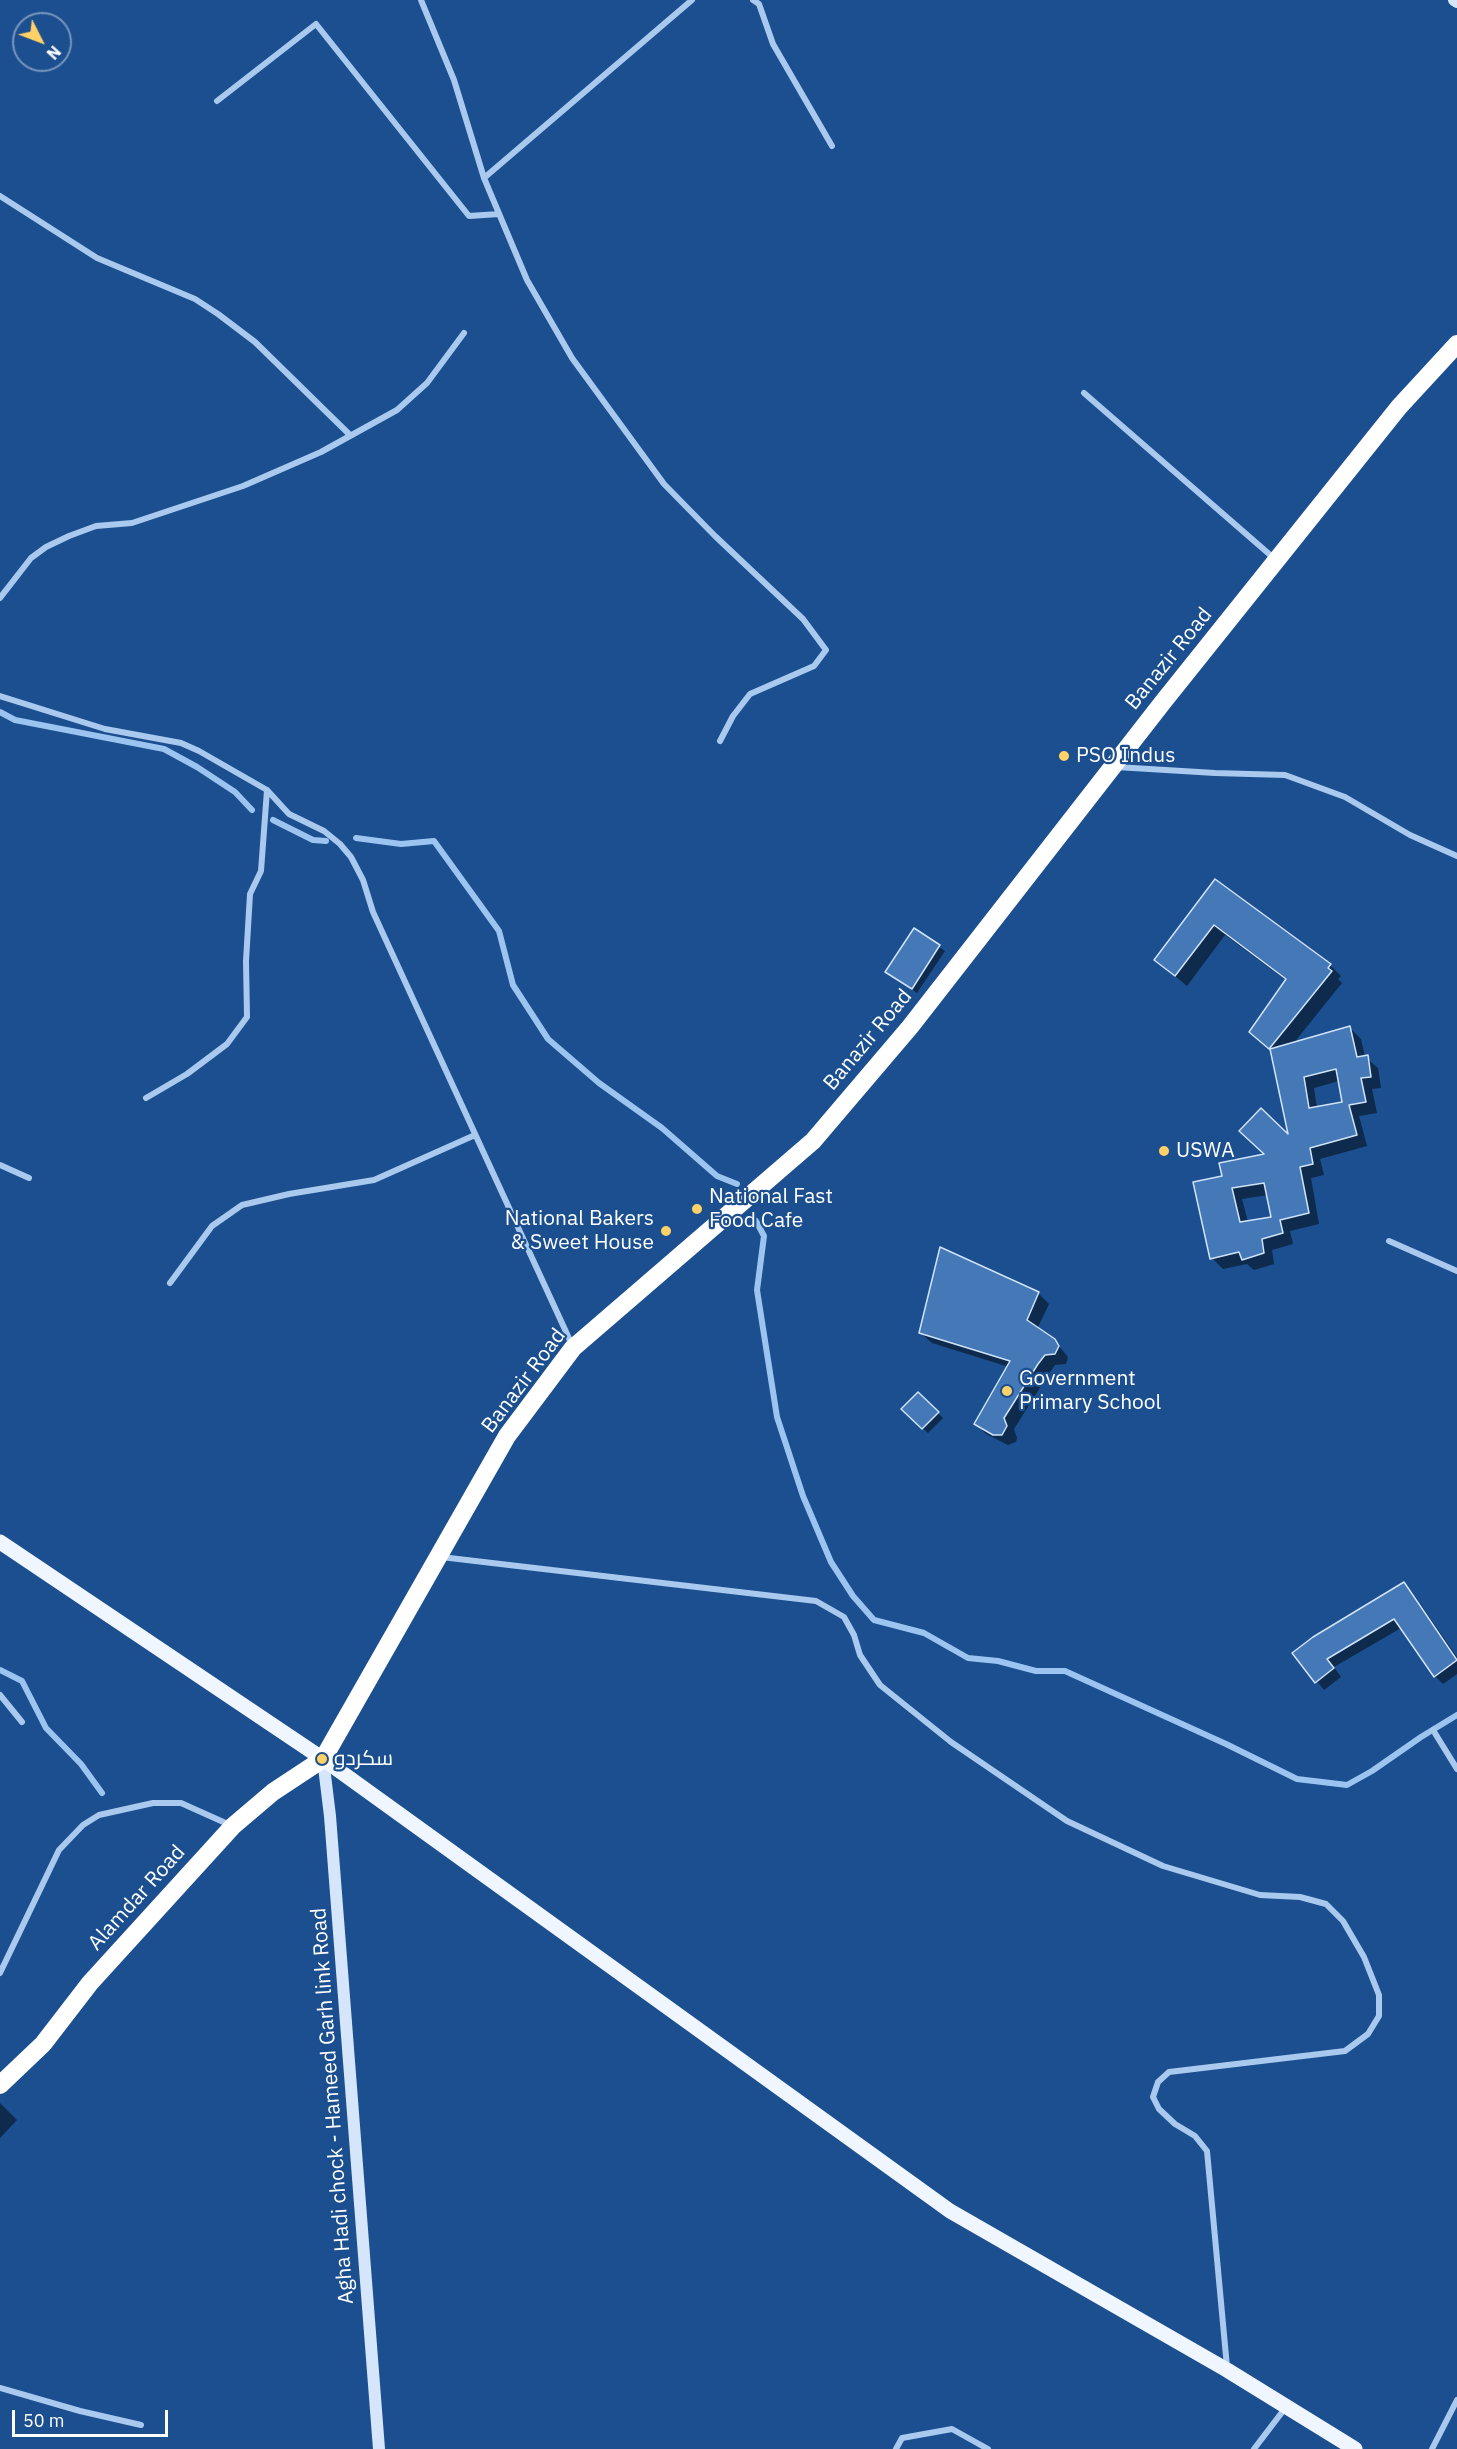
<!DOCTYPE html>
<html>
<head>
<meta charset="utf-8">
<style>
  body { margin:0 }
  #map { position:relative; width:1457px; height:2449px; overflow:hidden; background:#1b4f8f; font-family:"IBM Plex Sans",sans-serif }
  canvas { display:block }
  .north { position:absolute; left:12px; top:12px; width:60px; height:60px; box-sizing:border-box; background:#1b4f8f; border:2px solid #7695bc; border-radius:50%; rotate:132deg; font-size:16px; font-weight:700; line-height:24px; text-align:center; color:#fff }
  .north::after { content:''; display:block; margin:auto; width:21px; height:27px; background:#ffd166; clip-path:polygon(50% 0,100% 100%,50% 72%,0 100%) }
  .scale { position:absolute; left:12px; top:2410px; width:156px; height:27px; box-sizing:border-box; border:3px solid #fff; border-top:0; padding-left:8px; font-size:18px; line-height:21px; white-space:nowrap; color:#fff; -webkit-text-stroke:4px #1b4f8f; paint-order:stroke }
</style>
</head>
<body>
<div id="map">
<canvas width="1457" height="2449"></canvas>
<div class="north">N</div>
<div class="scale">50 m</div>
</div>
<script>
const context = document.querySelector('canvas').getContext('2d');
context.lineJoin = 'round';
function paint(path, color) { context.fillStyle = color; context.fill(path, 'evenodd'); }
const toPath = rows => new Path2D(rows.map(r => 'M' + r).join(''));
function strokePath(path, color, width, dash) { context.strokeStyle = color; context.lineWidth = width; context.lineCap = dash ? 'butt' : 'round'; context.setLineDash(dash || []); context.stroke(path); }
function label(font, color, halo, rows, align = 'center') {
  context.font = font + ' "IBM Plex Sans",Cairo,sans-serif'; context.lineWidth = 4.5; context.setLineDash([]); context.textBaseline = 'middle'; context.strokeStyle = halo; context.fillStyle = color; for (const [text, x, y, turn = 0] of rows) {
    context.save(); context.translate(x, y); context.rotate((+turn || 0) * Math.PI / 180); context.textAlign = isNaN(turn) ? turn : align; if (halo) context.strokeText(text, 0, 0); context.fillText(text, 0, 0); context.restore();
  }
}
const shadow = toPath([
  [1216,881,1330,965,1341,976,1338,979,1342,983,1293,1044,1350,1028,1361,1039,1365,1057,1378,1068,1381,1088,1372,1089,1377,1113,1359,1116,1367,1146,1320,1159,1324,1175,1311,1178,1319,1224,1290,1231,1293,1244,1272,1250,1274,1264,1254,1270,1247,1264,1223,1269,1212,1258,1224,1177,1266,1155,1290,1138,1272,1052,1262,1043,1287,981,1225,935,1187,986,1156,960],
  [1339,1081,1343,1103,1317,1108,1314,1088],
  [1268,1195,1273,1218,1248,1222,1242,1199],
  [914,930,945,951,917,993,887,971],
  [941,1249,1038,1293,1049,1304,1037,1329,1054,1340,1068,1357,1066,1364,1055,1365,1048,1375,1014,1429,1017,1438,1016,1442,1008,1445,986,1434,976,1424,1009,1367,932,1343,921,1333],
  [918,1394,943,1418,928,1433,903,1409],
  [1404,1584,1412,1592,1457,1657,1457,1674,1443,1684,1435,1676,1401,1628,1334,1667,1341,1677,1324,1690,1295,1653],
  [0,2103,17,2120,0,2138]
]);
const stream = toPath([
  [0,712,15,720,164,749,197,767,235,792,252,810],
  [273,820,313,840,326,841],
  [356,838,401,844,434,841,499,931,513,985,548,1039,599,1083,662,1128,717,1176,737,1184],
  [756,1221,764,1236,757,1290,777,1417,803,1496,831,1562,853,1596,874,1620,924,1633,968,1658,998,1661,1036,1671,1065,1671,1226,1744,1297,1779,1347,1785,1372,1771,1421,1737,1457,1715],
  [0,1670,22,1681,46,1728,81,1764,102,1793]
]);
const building = toPath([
  [1215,879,1331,964,1328,968,1332,971,1269,1049,1249,1032,1286,979,1214,925,1175,976,1154,960,1215,879],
  [914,928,940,945,912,989,885,972,914,928],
  [1350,1026,1357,1057,1368,1055,1371,1077,1361,1078,1366,1102,1349,1105,1357,1135,1310,1148,1313,1164,1300,1167,1309,1213,1280,1220,1283,1233,1262,1239,1264,1253,1242,1260,1239,1252,1210,1259,1193,1182,1222,1176,1219,1163,1264,1154,1239,1131,1261,1108,1288,1134,1270,1049,1350,1026],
  [1336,1069,1342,1102,1309,1108,1304,1077,1336,1069],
  [1264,1183,1271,1217,1240,1222,1232,1188,1264,1183],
  [940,1247,1039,1292,1027,1320,1055,1339,1059,1346,1055,1354,1045,1355,1038,1364,1004,1418,1007,1426,1002,1435,993,1435,974,1424,1010,1361,919,1333,940,1247],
  [918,1392,939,1412,922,1429,901,1409,918,1392],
  [1404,1582,1457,1660,1434,1677,1394,1619,1327,1659,1334,1668,1315,1683,1292,1653,1313,1637,1404,1582]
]);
const street = toPath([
  [421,0,454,80,484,178,527,280,572,358,664,484,715,536,803,619,826,650,814,666,750,694,733,716,720,741],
  [753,0,759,4,773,44,832,146],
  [217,101,316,24,469,216,499,214],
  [484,178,692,0],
  [0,196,97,258,195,299,218,314,255,342,350,435],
  [1084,393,1276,560],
  [0,598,31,558,46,547,69,536,96,526,132,523,243,486,321,452,397,410,427,383,464,333],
  [0,696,105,729,181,743,199,751,267,790,289,814,324,831,340,844,351,857,363,880,373,912,573,1347],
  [1116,767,1215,773,1285,775,1345,797,1410,835,1457,856],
  [146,1098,187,1074,227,1044,247,1017,246,961,250,894,261,871,267,790],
  [0,1165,29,1178],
  [1389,1241,1457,1271],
  [170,1283,212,1226,242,1205,289,1194,374,1180,475,1135],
  [441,1557,816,1601,844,1617,854,1635,860,1655,880,1685,951,1742,1067,1821,1163,1866,1260,1895,1300,1897,1326,1904,1343,1921,1364,1957,1379,1995,1379,2016,1368,2034,1345,2051,1169,2072,1158,2082,1153,2097,1159,2109,1175,2124,1195,2136,1207,2151,1227,2367],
  [0,1695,22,1722],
  [1433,1730,1457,1769],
  [0,1973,59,1850,83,1825,99,1815,153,1803,181,1803,230,1825],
  [0,2388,80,2411,141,2425],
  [896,2449,902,2438,952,2429,988,2449],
  [1254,2449,1286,2407],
  [1432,2449,1457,2400]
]);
const secondary = toPath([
  [1454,0,1457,2],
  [323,1759,330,1816,379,2449]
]);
const primary = toPath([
  [0,1542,323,1759,950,2211,1227,2370,1355,2449]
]);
const highway = toPath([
  [0,2085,43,2044,90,1983,233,1826,273,1792,323,1759,507,1436,573,1348,813,1141,910,1027,1163,702,1399,407,1457,344]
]);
const markers = [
  [1064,756,6,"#ffd166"],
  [1164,1151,6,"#ffd166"],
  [697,1209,6,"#ffd166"],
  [666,1231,6,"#ffd166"],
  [1007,1391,6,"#ffd166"],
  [322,1759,6,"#ffd166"]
];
const streetNames = [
  ["Banazir Road",1169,659,-51],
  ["Banazir Road",868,1040,-50],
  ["Banazir Road",524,1381,-53],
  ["Alamdar Road",137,1898,-48],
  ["Agha Hadi chock - Hameed Garh link Road",333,2106,-94]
];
const poiNames = [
  ["PSO Indus",1076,756],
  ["USWA",1176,1151],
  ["National Fast",709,1197],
  ["Food Cafe",709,1221],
  ["National Bakers",654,1219,"right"],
  ["& Sweet House",654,1243,"right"],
  ["Government",1019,1379],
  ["Primary School",1019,1403],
  ["سکردو",334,1759]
];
paint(shadow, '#0007');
strokePath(stream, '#9cc4f0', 6);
paint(building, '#4478b7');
strokePath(building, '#cfe3fa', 1.5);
strokePath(street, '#a9c9ee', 6);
strokePath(secondary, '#d6e6fa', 12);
strokePath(primary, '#f0f6ff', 15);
strokePath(highway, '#fff', 18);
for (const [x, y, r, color] of markers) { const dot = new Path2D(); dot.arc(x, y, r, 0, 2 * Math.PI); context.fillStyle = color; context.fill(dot); strokePath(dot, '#1b4f8f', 2); }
label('21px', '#fff', '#1b4f8f', streetNames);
label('21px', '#fff', '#1b4f8f', poiNames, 'left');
</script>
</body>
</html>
